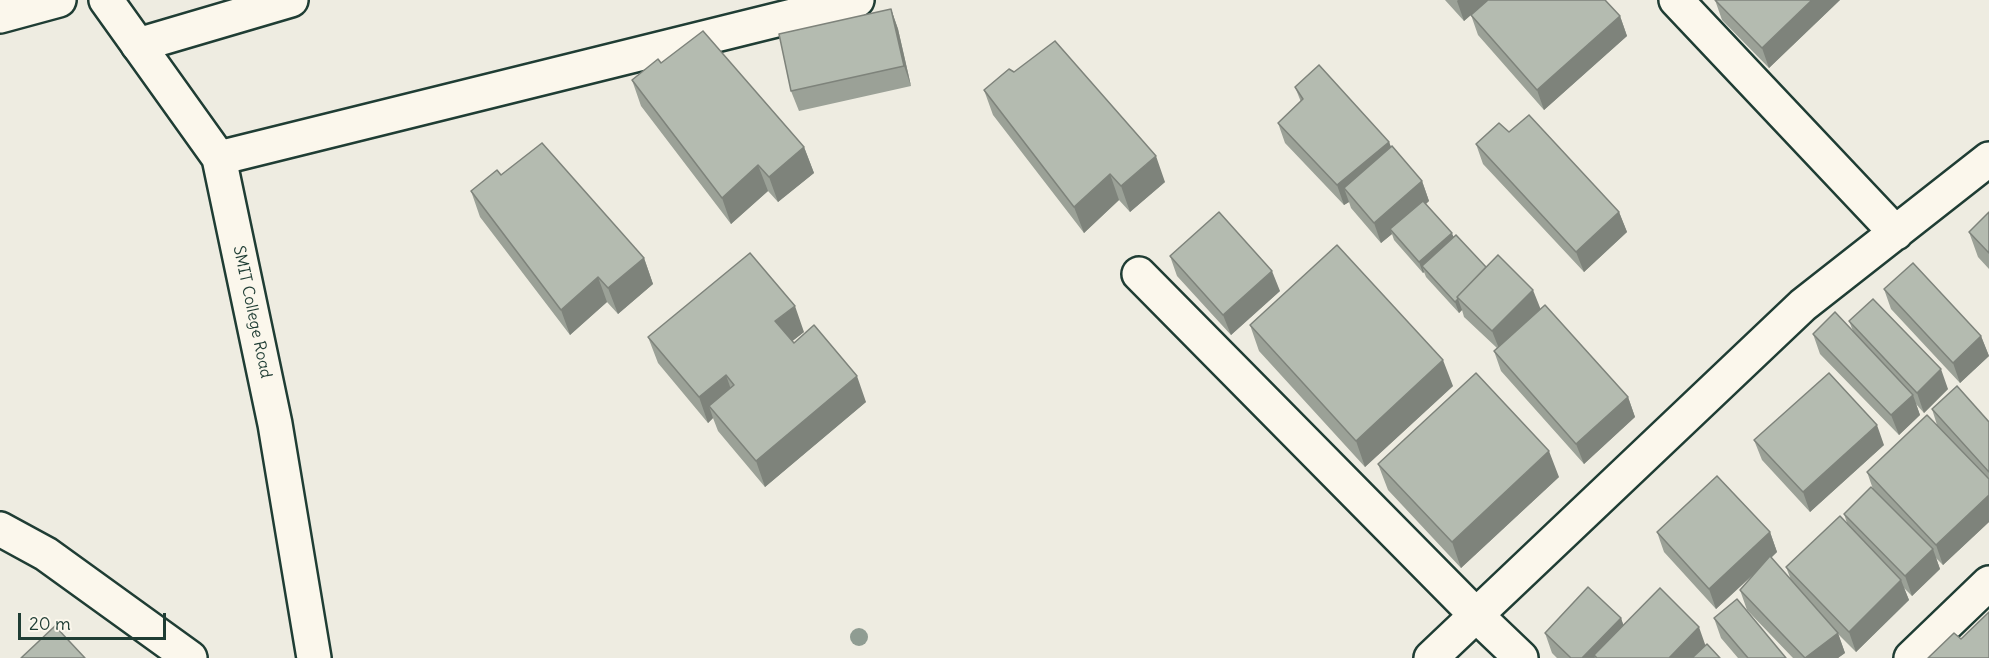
<!DOCTYPE html>
<html>
<head>
<meta charset="utf-8">
<style>
  body { margin:0 }
  #map { position:relative; width:1989px; height:658px; overflow:hidden; background:#eeece1; font-family:Delius,sans-serif }
  canvas { display:block }
  .scale { position:absolute; left:18px; top:613px; width:148px; height:27px; box-sizing:border-box; border:3px solid #1f3d34; border-top:0; padding-left:8px; font-size:18px; line-height:21px; white-space:nowrap; color:#1f3d34; -webkit-text-stroke:4px #fbf7ec; paint-order:stroke }
</style>
</head>
<body>
<div id="map">
<canvas width="1989" height="658"></canvas>
<div class="scale">20 m</div>
</div>
<script>
const context = document.querySelector('canvas').getContext('2d');
context.lineJoin = 'round';
const toPath = rows => new Path2D(rows.map(r => 'M' + r).join(''));
function strokePath(path, color, width, dash) { context.strokeStyle = color; context.lineWidth = width; context.lineCap = dash ? 'butt' : 'round'; context.setLineDash(dash || []); context.stroke(path); }
function paint(path, color) { context.fillStyle = color; context.fill(path, 'evenodd'); }
function label(font, color, halo, rows, align = 'center') {
  context.font = font + ' Delius,sans-serif'; context.lineWidth = 4.5; context.setLineDash([]); context.textBaseline = 'middle'; context.strokeStyle = halo; context.fillStyle = color; for (const [text, x, y, turn = 0] of rows) {
    context.save(); context.translate(x, y); context.rotate((+turn || 0) * Math.PI / 180); context.textAlign = isNaN(turn) ? turn : align; if (halo) context.strokeText(text, 0, 0); context.fillText(text, 0, 0); context.restore();
  }
}
const street = toPath([
  [1676,0,1896,233],
  [138,45,291,0],
  [219,158,857,0],
  [1139,274,1476,615,1521,658],
  [0,529,46,554,190,658],
  [1431,658,1803,305,1989,159],
  [1911,658,1989,583]
]);
const secondary = toPath([
  [106,0,219,158,275,424,314,658]
]);
const primary = toPath([
  [0,16,59,0]
]);
const trees = [
  [859,637]
];
const wall = toPath([
  [1445,0,1605,0,1620,16,1627,36,1544,110,1478,35,1471,15,1464,21],
  [1715,0,1840,0,1769,68,1722,20],
  [891,9,898,29,911,86,799,111,791,91],
  [661,63,804,147,814,173,778,202,768,191,731,224,641,106,632,80],
  [1295,87,1389,142,1391,147,1422,181,1429,201,1426,204,1454,237,1486,267,1540,309,1628,397,1635,417,1584,464,1501,371,1494,351,1497,348,1464,317,1462,310,1459,313,1426,277,1424,272,1423,273,1394,240,1392,234,1381,243,1351,208,1349,202,1344,205,1285,143,1278,123,1301,102],
  [984,90,1165,182,1130,212,1119,200,1084,233,993,115],
  [1509,132,1619,212,1627,232,1584,272,1483,164,1476,144],
  [501,175,644,258,653,284,618,314,607,302,570,335,480,217,471,191],
  [1989,212,1989,269,1978,257,1969,232],
  [1170,256,1280,291,1231,335,1177,276],
  [1884,289,1981,336,1989,356,1960,383,1891,309],
  [1849,321,1948,389,1924,413,1916,404,1920,415,1899,435,1820,354,1813,334,1853,331],
  [1250,325,1453,386,1365,467,1259,351],
  [804,332,792,341,866,402,765,487,718,431,713,418,708,423,658,363,648,337],
  [1932,409,1989,422,1989,522,1943,565,1936,558,1940,569,1912,596,1904,588,1909,600,1856,652,1838,634,1845,653,1838,658,1793,658,1747,610,1740,590,1754,574,1716,609,1664,552,1657,532,1770,532,1777,552,1771,558,1791,580,1786,567,1847,523,1844,514,1873,489,1867,472,1937,425],
  [1754,440,1884,445,1810,512,1762,460],
  [1378,464,1559,477,1461,568,1388,490],
  [1621,618,1623,625,1705,646,1720,658,1557,658,1552,653,1545,633],
  [1714,618,1786,658,1738,658,1721,638]
]);
const shadedWall = toPath([
  [1458,0,1488,0,1464,21,1457,1],
  [1812,0,1840,0,1769,68,1762,48],
  [891,9,898,29,911,86,904,66],
  [1620,16,1627,36,1544,110,1537,90],
  [1389,142,1397,162,1344,188,1349,202,1344,205,1337,185],
  [804,147,814,173,778,202,769,177],
  [1156,156,1165,182,1130,212,1121,186],
  [758,165,768,191,731,224,722,198],
  [1110,174,1119,200,1084,233,1074,207],
  [1422,181,1429,201,1393,232,1390,229,1392,234,1381,243,1374,223],
  [1619,212,1627,232,1584,272,1576,252],
  [1452,233,1456,244,1422,266,1424,272,1423,273,1419,262],
  [644,258,653,284,618,314,608,288],
  [1272,271,1280,291,1231,335,1223,315],
  [598,277,607,302,570,335,561,310],
  [1533,290,1541,310,1500,351,1492,331],
  [1458,299,1462,310,1459,313,1455,302],
  [795,306,804,332,785,347,775,321],
  [1981,336,1989,356,1960,383,1953,363],
  [1443,360,1453,386,1365,467,1356,441],
  [1941,369,1948,389,1924,413,1917,393],
  [726,375,735,401,709,406,713,418,708,423,699,397],
  [857,376,866,402,765,487,756,461],
  [1913,395,1920,415,1899,435,1891,415],
  [1628,397,1635,417,1584,464,1576,444],
  [1877,425,1884,445,1810,512,1803,492],
  [1549,451,1559,477,1461,568,1452,542],
  [1989,495,1989,522,1943,565,1936,545],
  [1770,532,1777,552,1716,609,1709,589],
  [1933,549,1940,569,1912,596,1905,576],
  [1901,580,1909,600,1856,652,1849,632],
  [1621,618,1628,638,1594,655,1595,658,1582,658],
  [1699,627,1706,647,1696,658,1669,658],
  [1838,633,1845,653,1838,658,1805,658]
]);
const building = toPath([
  [1488,0,1605,0,1620,16,1537,90,1471,15,1488,0],
  [1715,0,1812,0,1762,48,1715,0],
  [891,9,904,66,791,91,779,34,891,9],
  [703,31,804,147,769,177,758,165,722,198,632,80,658,59,661,63,703,31],
  [1055,41,1156,156,1121,186,1110,174,1074,207,984,90,1009,69,1014,72,1055,41],
  [1319,65,1389,142,1337,185,1278,123,1303,99,1295,87,1319,65],
  [1529,115,1619,212,1576,252,1476,144,1499,123,1509,132,1529,115],
  [542,143,644,258,608,288,598,277,561,310,471,191,497,170,501,175,542,143],
  [1392,146,1422,181,1374,223,1344,188,1392,146],
  [1423,201,1452,233,1419,262,1390,229,1423,201],
  [1219,212,1272,271,1223,315,1170,256,1219,212],
  [1989,212,1989,253,1969,232,1989,212],
  [1456,235,1486,267,1457,297,1458,299,1455,302,1422,266,1456,235],
  [1337,245,1443,360,1356,441,1250,325,1337,245],
  [750,253,795,306,775,321,794,343,814,325,857,376,756,461,709,406,734,385,726,375,699,397,648,337,750,253],
  [1498,255,1533,290,1492,331,1457,297,1498,255],
  [1913,263,1981,336,1953,363,1884,289,1913,263],
  [1873,299,1941,369,1917,393,1849,321,1873,299],
  [1545,305,1628,397,1576,444,1494,351,1545,305],
  [1835,312,1913,395,1891,415,1813,334,1835,312],
  [1476,373,1549,451,1452,542,1378,464,1476,373],
  [1829,373,1877,425,1803,492,1754,440,1829,373],
  [1957,386,1989,422,1989,472,1932,409,1957,386],
  [1927,415,1989,479,1989,495,1936,545,1867,472,1927,415],
  [1717,476,1770,532,1709,589,1657,532,1717,476],
  [1871,487,1933,549,1905,576,1844,514,1871,487],
  [1840,516,1901,580,1849,632,1786,567,1840,516],
  [1770,556,1838,633,1805,658,1740,590,1770,556],
  [1588,587,1621,618,1582,658,1571,658,1545,633,1588,587],
  [1660,588,1699,627,1669,658,1597,658,1594,655,1660,588],
  [1737,599,1786,658,1748,658,1714,618,1737,599],
  [1989,612,1989,658,1928,658,1954,633,1961,639,1989,612],
  [55,626,85,658,21,658,55,626],
  [1707,644,1720,658,1692,658,1707,644]
]);
const streetNames = [
  ["SMIT College Road",252,312,78]
];
strokePath(street, '#1f3d34', 38);
strokePath(secondary, '#1f3d34', 38);
strokePath(primary, '#1f3d34', 38);
strokePath(street, '#fbf7ec', 33);
strokePath(secondary, '#fbf7ec', 33);
strokePath(primary, '#fbf7ec', 33);
context.fillStyle = '#8f9c92';
for (const [x, y] of trees) { context.beginPath(); context.arc(x, y, 9, 0, 2 * Math.PI); context.fill(); }
paint(wall, '#9ba197');
paint(shadedWall, '#7e837b');
paint(building, '#b4bbb0');
strokePath(building, '#7e837b', 1.5);
label('16px', '#1f3d34', '#fbf7ec', streetNames);
</script>
</body>
</html>
